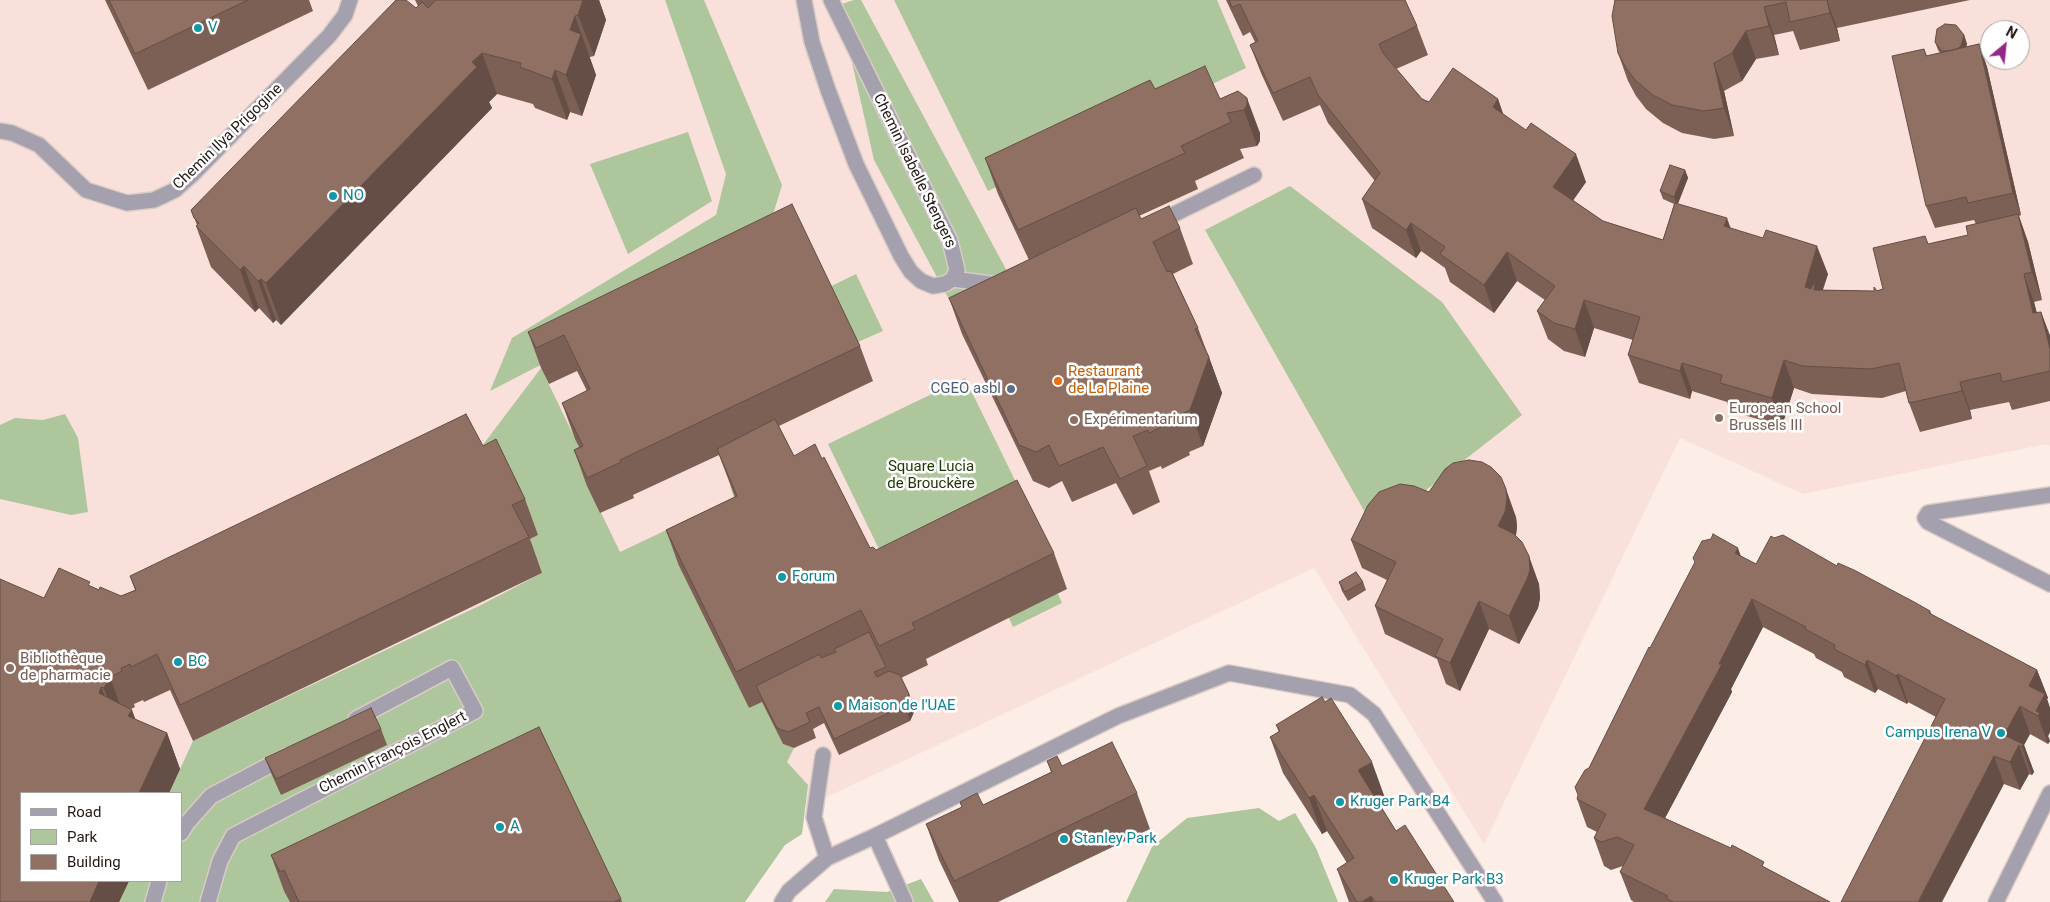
<!DOCTYPE html>
<html>
<head>
<meta charset="utf-8">
<style>
  body { margin:0 }
  #map { position:relative; width:2050px; height:902px; overflow:hidden; background:#fcede7; font-family:Roboto,sans-serif }
  canvas { display:block }
  .legend { position:absolute; left:20px; top:792px; width:162px; height:90px; box-sizing:border-box; background:#fff; border:1px solid #a7a3a1; margin:0; padding:6px 9px; list-style:none; font-size:15px; color:#241813 }
  .legend li { display:flex; align-items:center; gap:10px; height:25px }
  .legend b { width:25px; border:1px solid #a7a3a1 }
  .north { position:absolute; left:1980px; top:20px; width:50px; height:50px; box-sizing:border-box; background:#fff; border:1px solid #a7a3a1; border-radius:50%; rotate:28deg; font-size:14px; font-weight:700; line-height:20px; text-align:center; color:#241813 }
  .north::after { content:''; display:block; margin:auto; width:18px; height:22px; background:#972787; clip-path:polygon(50% 0,100% 100%,50% 72%,0 100%) }
</style>
</head>
<body>
<div id="map">
<canvas width="2050" height="902"></canvas>
<ul class="legend">
<li><b style="height:6px;background:#a4a0ad"></b>Road</li>
<li><b style="height:14px;background:#adc69b"></b>Park</li>
<li><b style="height:14px;background:#907063"></b>Building</li>
</ul>
<div class="north">N</div>
</div>
<script>
const context = document.querySelector('canvas').getContext('2d');
context.lineJoin = 'round';
function paint(path, color) { context.fillStyle = color; context.fill(path, 'evenodd'); }
const toPath = rows => new Path2D(rows.map(r => 'M' + r).join(''));
function strokePath(path, color, width, dash) { context.strokeStyle = color; context.lineWidth = width; context.lineCap = dash ? 'butt' : 'round'; context.setLineDash(dash || []); context.stroke(path); }
function label(font, color, halo, rows, align = 'center') {
  context.font = font + ' Roboto,sans-serif'; context.lineWidth = 5; context.setLineDash([]); context.textBaseline = 'middle'; context.strokeStyle = halo; context.fillStyle = color; for (const [text, x, y, turn = 0] of rows) {
    context.save(); context.translate(x, y); context.rotate((+turn || 0) * Math.PI / 180); context.textAlign = isNaN(turn) ? turn : align; if (halo) context.strokeText(text, 0, 0); context.fillText(text, 0, 0); context.restore();
  }
}
const education = toPath([
  [0,0,2050,0,2050,446,2046,444,1803,494,1680,438,1484,844,1314,568,663,874,676,902,0,902],
  [1990,30,2020,30,2020,60,1990,60],
  [21,793,181,793,181,881,21,881]
]);
const green = toPath([
  [665,0,704,0,782,185,762,251,490,391,512,338,716,215,726,174],
  [854,0,861,0,1015,286,952,305,874,160,839,5],
  [894,0,1217,0,1246,68,988,191],
  [688,132,712,201,628,254,590,164],
  [1290,186,1442,302,1522,415,1375,530,1205,230],
  [856,274,883,331,826,356,801,301],
  [541,368,596,482,588,486,620,552,734,498,730,485,789,455,679,566,749,708,762,701,783,744,794,748,787,762,808,785,802,834,785,845,745,902,119,902,129,881,181,881,181,793,169,793,193,741,481,605,542,573,525,541,538,535,479,450],
  [965,378,1029,509,892,576,828,444],
  [65,414,78,438,88,512,71,515,0,499,0,425,15,418,43,420],
  [1040,554,1062,603,1013,627,991,578],
  [1259,808,1279,821,1295,813,1316,848,1338,902,1126,902,1152,847,1187,818],
  [921,879,934,902,825,902,834,889,887,892]
]);
const lane = toPath([
  [804,0,812,42,828,90,856,164,901,256,911,272,921,281,933,286,945,284,953,279,957,270,950,241,831,0],
  [0,131,12,133,39,145,86,190,127,203,154,200,175,190,192,175,329,36,345,15,350,0],
  [1156,223,1254,175],
  [953,279,998,285],
  [2050,495,1928,513,1925,518,1928,522,2050,584],
  [823,755,814,817,827,858],
  [181,833,187,823,211,796,287,756],
  [153,902,159,881],
  [208,902,220,861,233,836,475,711,452,668,356,719],
  [782,902,789,891,827,858,875,836],
  [1996,902,2050,793]
]);
const street = toPath([
  [905,902,875,836,1118,716,1229,673,1350,695,1374,714,1495,902]
]);
const wall = toPath([
  [105,0,309,0,313,11,148,90],
  [415,0,599,0,606,20,594,56,590,57,590,58,596,75,582,116,570,112,567,120,535,108,533,104,497,94,489,102,492,108,281,325,276,320,273,323,259,308,255,312,211,267,196,226,197,225,191,210,416,8,418,6],
  [1226,0,1405,0,1417,26,1428,55,1396,69,1422,99,1429,102,1498,99,1503,114,1586,182,1573,200,1603,221,1663,240,1674,204,1663,199,1660,191,1685,170,1688,178,1678,204,1828,274,1823,290,1874,291,1883,289,1925,236,1928,244,1968,235,1976,224,1974,220,1935,228,1926,206,1924,49,1927,56,1940,53,1938,50,1935,42,1964,35,1967,44,1966,47,1979,44,1987,67,2021,215,2019,216,2028,242,2042,300,2034,302,2037,313,2041,312,2050,336,2050,401,2012,410,2009,402,1970,410,1972,419,1920,432,1909,403,1906,391,1882,398,1812,394,1794,388,1782,426,1730,411,1727,402,1692,391,1690,399,1639,383,1628,355,1633,340,1594,328,1585,357,1564,351,1548,339,1537,311,1545,300,1517,281,1494,313,1450,282,1445,268,1421,251,1416,258,1372,228,1362,199,1375,181,1328,123,1320,105,1283,121,1261,73,1250,45,1255,42,1250,32,1243,36],
  [1615,0,1970,0,1837,28,1840,41,1800,50,1793,31,1774,35,1779,55,1756,59,1742,81,1724,91,1734,136,1714,139,1682,133,1663,123,1646,109,1636,96,1628,81,1618,53],
  [1155,89,1220,99,1238,91,1260,133,1260,141,1257,146,1240,149,1244,158,1195,181,1198,189,1139,216,1141,219,1180,228,1193,264,1173,274,1198,328,1222,393,1203,446,1189,452,1190,455,1162,469,1161,466,1149,471,1160,502,1133,515,1116,483,1072,502,1062,481,1049,488,1033,481,962,334,949,298,1029,260,998,194,985,158],
  [528,332,860,346,873,381,779,426,794,456,822,459,870,548,876,550,1054,553,1067,589,926,659,928,665,901,678,909,694,915,710,910,721,839,755,824,723,813,729,816,738,794,748,783,744,762,702,749,708,679,566,666,530,735,497,719,455,633,495,634,498,600,513,587,486,574,450,579,447,575,439,562,403,587,391,577,371,549,384,541,368],
  [483,446,525,499,538,535,530,539,542,573,193,741,170,690,144,702,143,700,134,704,135,707,131,709,135,719,167,733,180,769,169,793,21,793,21,881,129,881,119,902,0,902,44,598,92,587,99,590,121,596,135,590,130,576],
  [1429,492,1516,517,1517,527,1516,536,1539,584,1540,598,1538,608,1519,644,1489,629,1460,691,1446,684,1437,659,1385,634,1375,606,1387,580,1362,568,1351,540],
  [1741,557,1756,564,1837,566,1930,611,1932,615,2037,670,2048,698,2047,699,2050,708,2050,732,2048,736,2050,741,2048,744,2030,734,2024,745,2034,772,2032,775,2029,774,2020,790,2004,784,1936,717,1908,702,1907,704,1878,689,1875,693,1844,677,1842,672,1816,658,1814,654,1763,627,1731,689,1732,692,1665,818,1766,868,1830,902,1634,902,1631,900,1620,872,1623,866,1611,870,1604,866,1594,838,1597,832,1587,827,1577,799,1589,768,1650,648],
  [1339,582,1363,582,1366,590,1348,601,1342,591],
  [1276,725,1385,798,1378,802,1396,831,1454,902,1349,902,1337,869,1347,863,1327,831,1322,834,1283,773,1270,737,1279,732],
  [381,729,387,745,281,795,271,773,265,758],
  [1047,761,1137,793,1150,829,998,902,959,902,939,860,926,824,962,807,960,802,983,805,1051,772],
  [271,855,621,899,622,902,290,902,284,891]
]);
const shadedWall = toPath([
  [583,0,599,0,606,20,594,56,578,15],
  [1827,0,1837,28,1840,41,1830,13],
  [1764,7,1774,35,1779,55,1769,26],
  [575,16,596,75,582,116,566,75,570,30],
  [1746,31,1756,59,1742,81,1732,53],
  [1964,35,1967,44,1964,54,1953,52],
  [1979,44,1987,67,2021,215,2013,193],
  [482,53,497,94,489,102,492,108,281,325,266,283],
  [1714,63,1724,91,1734,136,1724,108],
  [555,70,570,112,567,120,552,79],
  [1247,98,1260,133,1260,141,1257,146,1244,110],
  [1498,99,1508,128,1493,107],
  [1576,154,1586,182,1563,215,1553,187],
  [1685,170,1688,178,1677,205,1674,197],
  [2018,214,2028,242,2042,300,2032,272],
  [1727,218,1737,246,1724,226],
  [1411,223,1421,251,1416,258,1406,230],
  [1817,246,1828,274,1820,297,1805,287],
  [1507,252,1517,281,1494,313,1484,285],
  [244,266,259,308,255,312,240,270],
  [2024,274,2034,302,2043,341,2033,313],
  [261,279,276,320,273,323,258,281],
  [1584,300,1594,328,1585,357,1575,329],
  [2041,312,2050,336,2050,349],
  [1209,357,1222,393,1203,446,1190,410],
  [1784,360,1794,388,1782,426,1772,398],
  [1682,363,1692,391,1690,399,1680,371],
  [1960,382,1970,410,1972,419,1962,391],
  [1506,489,1516,517,1517,527,1515,540,1498,526],
  [1738,548,1748,576,1735,553],
  [1529,556,1539,584,1540,598,1538,608,1519,644,1509,616],
  [1752,599,1763,627,1731,689,1732,692,1655,837,1644,809],
  [1479,601,1489,629,1460,691,1450,663],
  [1867,660,1878,689,1875,693,1865,665],
  [2037,670,2048,698,2047,699,2050,708,2050,732,2048,736,2050,741,2048,744,2036,711,2029,686],
  [1898,674,1908,702,1907,704,1896,676],
  [110,677,123,713,117,724,104,688],
  [101,687,115,723,99,693],
  [909,694,915,710,910,721,905,705],
  [2020,706,2030,734,2024,745,2034,772,2032,775,2022,747,2019,745,2029,774,2020,790,2010,762,2004,735],
  [132,710,145,745,128,716],
  [167,733,180,769,169,793,139,793],
  [1994,756,2004,784,1942,902,1918,902],
  [1372,762,1385,798,1371,806,1358,770],
  [1314,795,1327,831,1322,834,1309,798],
  [99,881,129,881,119,902,90,902],
  [1371,896,1373,902,1362,902]
]);
const building = toPath([
  [109,0,248,0,135,54,109,0],
  [396,0,406,0,416,8,422,2,428,8,436,0,583,0,578,15,575,16,570,30,581,34,566,75,555,70,552,79,520,67,521,63,482,53,472,62,477,67,266,283,261,279,258,281,244,266,240,270,196,226,199,223,194,218,191,210,396,0],
  [1229,0,1405,0,1417,26,1379,44,1383,53,1422,99,1429,102,1453,68,1498,99,1493,107,1526,130,1531,123,1576,154,1553,187,1603,221,1663,240,1675,203,1727,218,1724,226,1763,238,1766,230,1817,246,1805,287,1811,289,1815,281,1814,290,1874,291,1874,287,1877,291,1883,289,1873,248,1925,236,1928,244,1968,235,1966,226,2018,214,2032,272,2024,274,2033,313,2041,312,2050,349,2050,371,2002,382,2000,373,1960,382,1962,391,1909,403,1899,363,1871,369,1802,366,1784,360,1772,398,1720,383,1722,375,1682,363,1680,371,1628,355,1640,317,1584,300,1575,329,1554,323,1537,311,1555,286,1507,252,1484,285,1440,254,1445,247,1411,223,1406,230,1362,199,1380,173,1318,95,1310,77,1273,93,1250,45,1258,41,1249,23,1240,4,1232,7,1229,0],
  [1615,0,1828,0,1827,0,1830,13,1790,22,1786,2,1764,7,1769,26,1746,31,1732,53,1714,63,1724,108,1704,111,1672,105,1653,95,1636,81,1626,68,1618,53,1612,16,1615,0],
  [1945,24,1956,25,1964,35,1961,46,1957,49,1948,51,1942,51,1935,42,1937,29,1945,24],
  [1979,44,2013,193,1968,203,1966,197,1926,206,1892,56,1924,49,1926,56,1979,44],
  [1205,66,1220,99,1238,91,1247,98,1247,105,1244,110,1227,113,1231,122,1181,146,1185,153,1018,230,985,158,1150,80,1155,89,1205,66],
  [1670,165,1685,170,1674,197,1660,191,1670,165],
  [792,204,860,346,620,460,621,462,587,478,574,450,583,446,562,403,590,389,564,335,536,348,528,332,792,204],
  [1169,206,1180,228,1153,242,1167,272,1171,271,1198,328,1195,329,1209,357,1190,410,1175,417,1177,419,1149,433,1148,430,1133,436,1147,466,1120,479,1103,447,1059,466,1049,445,1036,452,1019,445,949,298,1136,208,1141,219,1169,206],
  [466,414,483,446,496,439,525,499,512,505,529,537,180,705,157,654,131,667,130,664,121,668,122,671,110,677,104,688,101,687,99,693,132,710,128,716,167,733,139,793,21,793,21,881,99,881,90,902,0,902,0,579,44,598,59,568,90,582,88,585,99,590,100,587,121,596,136,590,130,576,466,414],
  [775,419,794,456,815,444,822,459,824,457,870,548,873,547,876,550,1017,480,1054,553,912,623,915,629,879,646,861,610,736,672,666,530,737,496,717,449,775,419],
  [1469,460,1482,462,1491,467,1501,477,1506,489,1507,499,1505,512,1498,526,1514,534,1522,542,1529,556,1530,570,1527,579,1509,616,1479,601,1450,663,1435,656,1443,639,1375,606,1396,562,1351,540,1368,505,1379,492,1400,484,1414,486,1429,492,1445,469,1453,463,1469,460],
  [1713,534,1738,548,1735,553,1756,564,1771,536,1774,538,1783,535,1837,566,1838,563,1854,570,1916,603,1930,611,1929,613,2037,670,2029,686,2045,694,2036,711,2040,713,2038,716,2020,706,2004,735,2023,744,2022,747,2019,745,2010,762,1994,756,1918,902,1841,902,1945,699,1898,674,1896,676,1867,660,1865,665,1834,649,1835,645,1805,629,1806,627,1752,599,1719,664,1722,664,1644,809,1731,848,1732,845,1764,862,1762,866,1830,902,1673,902,1666,898,1668,896,1620,872,1634,845,1617,837,1601,842,1594,838,1606,814,1577,799,1578,795,1575,787,1585,770,1589,768,1649,647,1650,648,1695,562,1693,558,1702,541,1711,539,1713,534],
  [1356,572,1363,582,1345,592,1339,582,1356,572],
  [869,632,886,667,874,672,877,677,889,671,900,675,909,694,905,705,834,739,819,707,806,713,810,722,788,732,777,728,756,686,820,654,821,658,836,652,834,649,869,632],
  [1322,697,1325,702,1331,698,1372,762,1358,770,1396,831,1405,825,1454,902,1375,902,1371,896,1362,902,1357,902,1337,869,1354,858,1314,795,1309,798,1270,737,1280,731,1276,725,1322,697],
  [371,708,381,729,276,779,265,758,371,708],
  [539,727,621,899,614,902,299,902,284,870,280,872,271,855,539,727],
  [1112,742,1137,793,954,881,926,824,962,807,960,802,977,793,983,805,1052,772,1047,761,1057,756,1062,766,1112,742]
]);
const markers = [
  [198,28,5,"#0f9aa8"],
  [333,196,5,"#0f9aa8"],
  [1058,381,5,"#e8710a"],
  [1011,389,5,"#5c6f8a"],
  [1719,418,5,"#8d6e63"],
  [1074,420,5,"#8d6e63"],
  [782,577,5,"#0f9aa8"],
  [178,662,5,"#0f9aa8"],
  [10,668,5,"#8d6e63"],
  [838,706,5,"#0f9aa8"],
  [2001,733,5,"#0f9aa8"],
  [1340,802,5,"#0f9aa8"],
  [500,827,5,"#0f9aa8"],
  [1064,839,5,"#0f9aa8"],
  [1394,880,5,"#0f9aa8"]
];
const cultureNames = [
  ["V",208,28],
  ["NO",343,196],
  ["Forum",792,577],
  ["BC",188,662],
  ["Maison de l'UAE",848,706],
  ["Campus Irena V",1991,733,"right"],
  ["Kruger Park B4",1350,802],
  ["A",510,827],
  ["Stanley Park",1074,839],
  ["Kruger Park B3",1404,880]
];
const streetNames = [
  ["Chemin Ilya Prigogine",228,137,-44],
  ["Chemin Isabelle Stengers",914,171,64],
  ["Chemin François Englert",393,753,-27]
];
const foodNames = [
  ["Restaurant",1068,372],
  ["de La Plaine",1068,389]
];
const serviceNames = [
  ["CGEO asbl",1001,389]
];
const educationNames = [
  ["European School",1729,409],
  ["Brussels III",1729,426],
  ["Expérimentarium",1084,420],
  ["Bibliothèque",20,659],
  ["de pharmacie",20,676]
];
const parkNames = [
  ["Square Lucia",931,467],
  ["de Brouckère",931,484]
];
paint(education, '#fae0da');
paint(green, '#adc69b');
strokePath(lane, '#d9cbc5', 18);
strokePath(street, '#d9cbc5', 18);
strokePath(lane, '#a4a0ad', 15);
strokePath(street, '#a4a0ad', 15);
paint(wall, '#7c6055');
paint(shadedWall, '#654e45');
paint(building, '#907063');
strokePath(building, '#654e45', 1);
for (const [x, y, r, color] of markers) { const dot = new Path2D(); dot.arc(x, y, r, 0, 2 * Math.PI); context.fillStyle = color; context.fill(dot); strokePath(dot, '#fff', 2); }
label('15px', '#0d838f', '#fff', cultureNames, 'left');
label('15px', '#241813', '#fff', streetNames);
label('15px', '#c56008', '#fff', foodNames, 'left');
label('15px', '#4e5e75', '#fff', serviceNames, 'right');
label('15px', '#785e54', '#fff', educationNames, 'left');
label('15px', '#1d3501', '#fff', parkNames);
</script>
</body>
</html>
